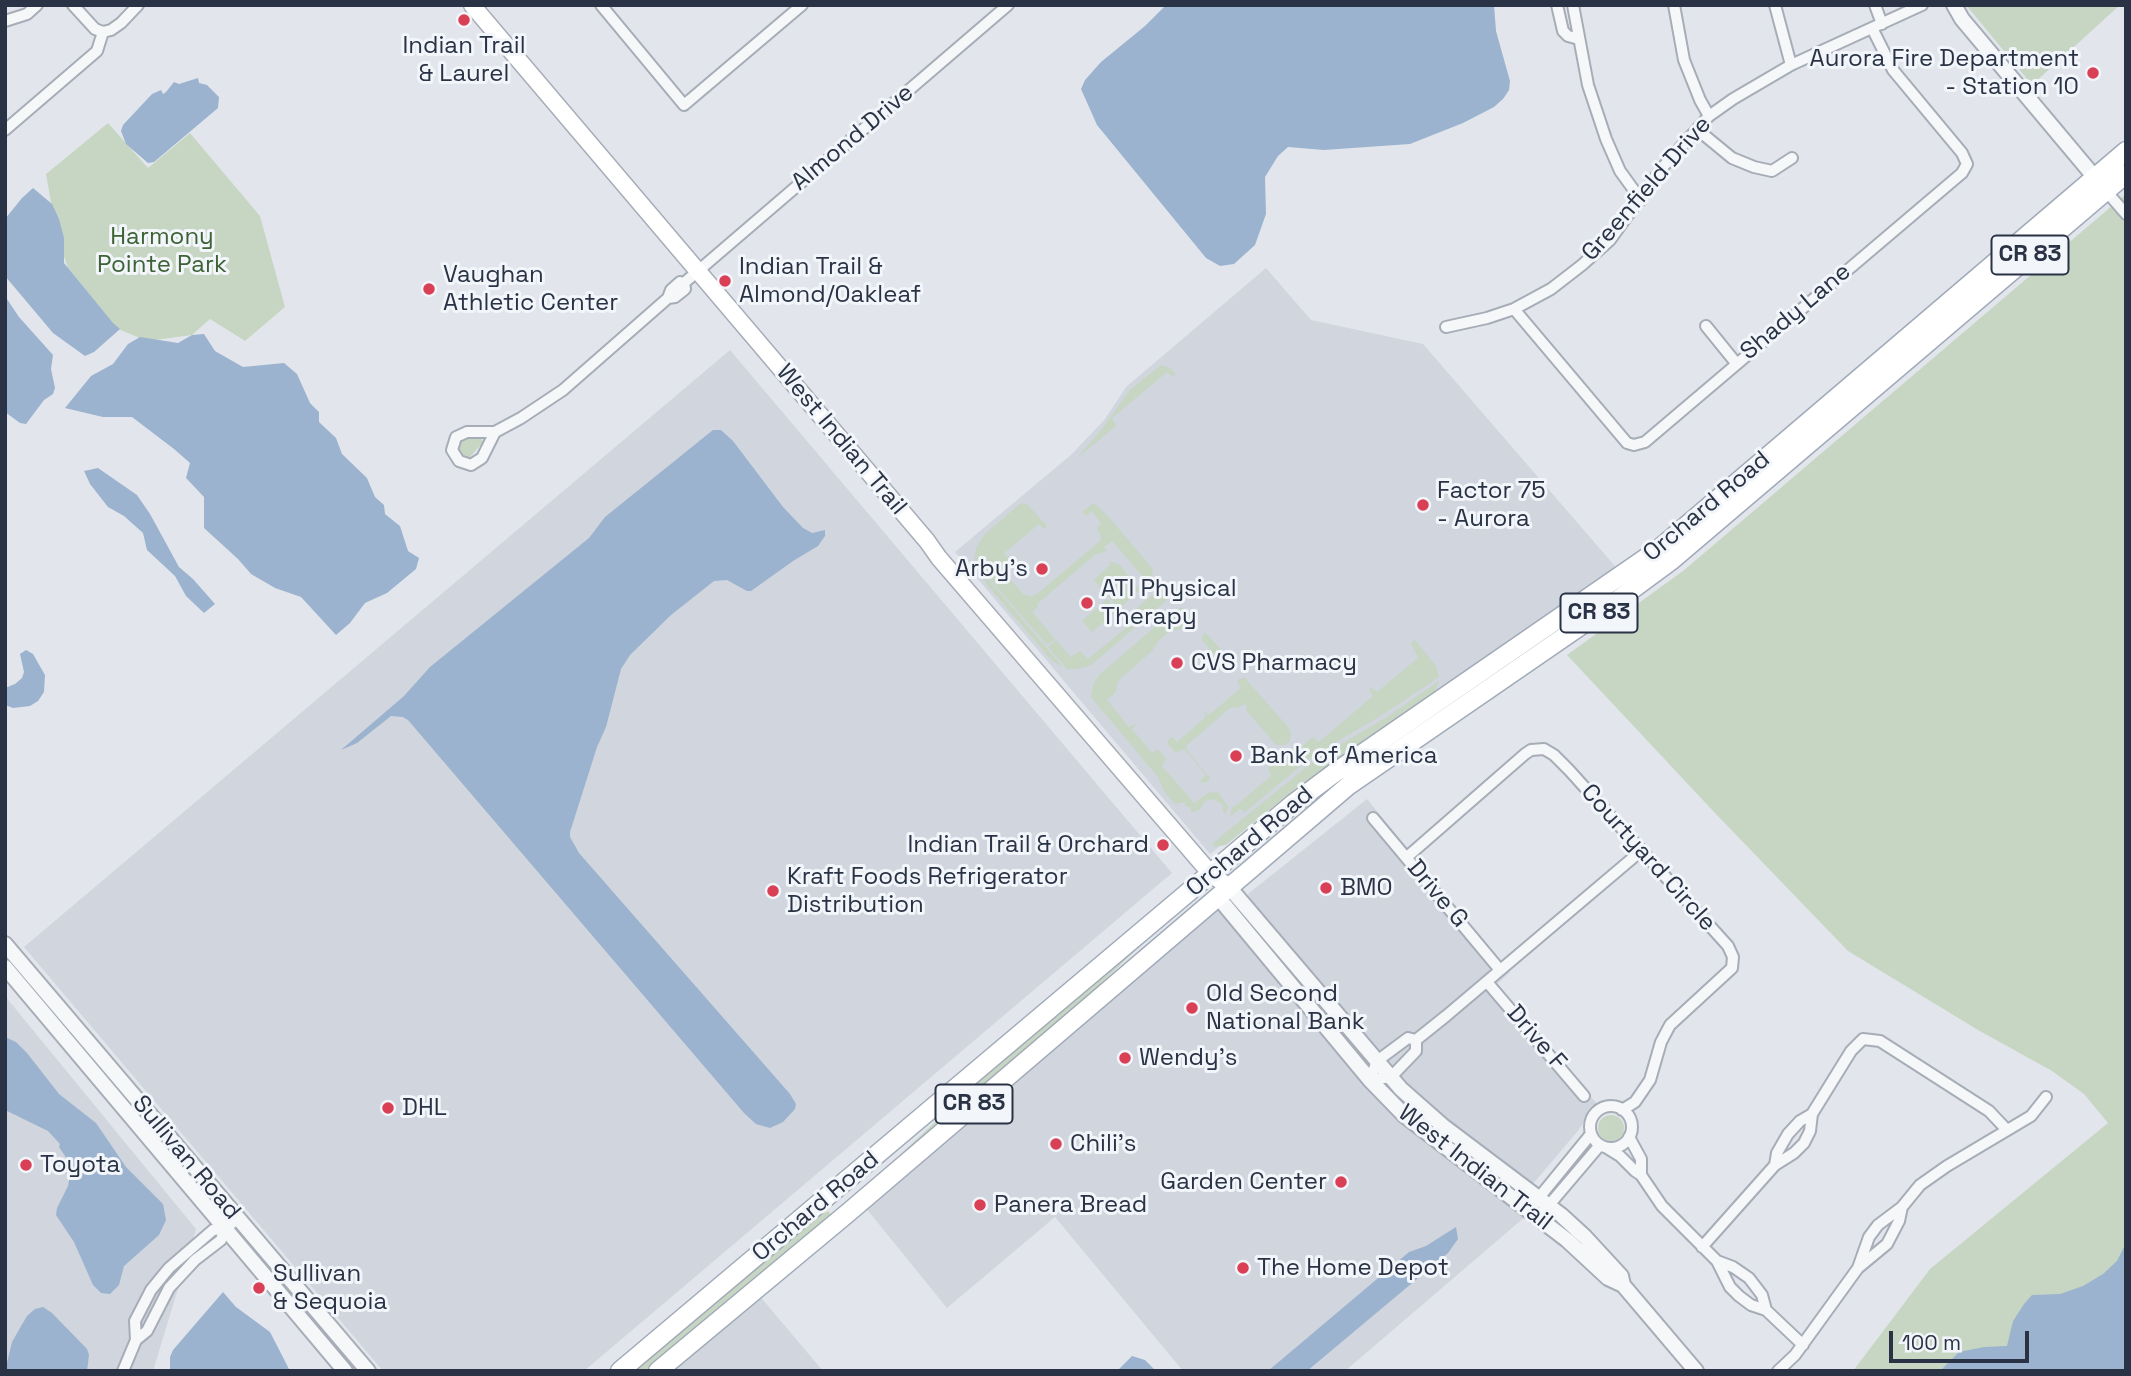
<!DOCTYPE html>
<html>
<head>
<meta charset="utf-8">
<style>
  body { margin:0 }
  #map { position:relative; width:2131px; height:1376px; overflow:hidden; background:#e2e6ec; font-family:"Space Grotesk",sans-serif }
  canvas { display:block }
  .frame { position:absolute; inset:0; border:7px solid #293345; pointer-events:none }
  .scale { position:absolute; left:1889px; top:1331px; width:140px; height:32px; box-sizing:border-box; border:4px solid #293345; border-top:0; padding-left:9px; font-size:21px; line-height:24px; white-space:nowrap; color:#293345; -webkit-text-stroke:5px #f2f5f9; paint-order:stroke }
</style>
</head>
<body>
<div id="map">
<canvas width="2131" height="1376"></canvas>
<div class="frame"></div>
<div class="scale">100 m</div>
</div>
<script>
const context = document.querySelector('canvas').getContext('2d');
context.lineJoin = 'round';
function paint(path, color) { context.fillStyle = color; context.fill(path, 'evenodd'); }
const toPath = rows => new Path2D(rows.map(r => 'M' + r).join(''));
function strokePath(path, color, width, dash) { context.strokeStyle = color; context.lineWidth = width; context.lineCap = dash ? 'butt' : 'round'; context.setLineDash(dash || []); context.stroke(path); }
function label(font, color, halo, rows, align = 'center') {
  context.font = font + ' "Space Grotesk",sans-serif'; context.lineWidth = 6; context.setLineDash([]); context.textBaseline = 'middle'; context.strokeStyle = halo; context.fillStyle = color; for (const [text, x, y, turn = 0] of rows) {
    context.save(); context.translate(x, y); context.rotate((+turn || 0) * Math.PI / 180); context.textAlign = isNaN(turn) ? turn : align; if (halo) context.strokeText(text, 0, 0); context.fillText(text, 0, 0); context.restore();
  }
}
const built = toPath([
  [1266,268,1311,320,1423,344,1620,572,1308,777,1210,854,955,552,1072,454,1105,419,1126,387],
  [730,350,1172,873,584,1371,383,1371,24,947],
  [1367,799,1510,972,1497,984,1597,1104,1577,1132,1532,1185,1440,1118,1369,1046,1253,905,1248,894],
  [1219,908,1347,1064,1393,1114,1526,1216,1345,1371,1183,1371,1055,1217,947,1308,865,1207],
  [5,996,196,1229,153,1371,5,1371],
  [758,1294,823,1371,667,1371]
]);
const green = toPath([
  [1966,5,2120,5,2032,85],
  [108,123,148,168,190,133,260,216,285,307,245,341,210,319,192,335,147,341,116,328,68,268,57,236,46,174],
  [2126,194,2126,1371,1853,1371,1930,1269,2108,1123,2084,1094,2052,1071,1978,1030,1848,951,1714,812,1567,655,1683,571],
  [1161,365,1170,368,1176,374,1172,376,1167,372,1112,418,1116,426,1076,459,1099,433,1130,390],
  [480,436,483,442,470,457,464,458,458,454,457,444,464,438],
  [1026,503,1047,526,1044,529,1039,524,1004,553,1009,559,1003,566,1004,572,1023,594,1031,596,1037,594,1100,541,1101,536,1097,528,1101,523,1092,511,1086,516,1082,512,1094,503,1108,516,1151,567,1153,570,1152,576,1148,579,1144,578,1112,541,1104,547,1107,551,1095,555,1037,604,1038,607,1032,612,1055,639,1047,645,974,561,976,548,985,534,1020,504],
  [1110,561,1120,565,1139,590,1119,609,1094,580,1110,565],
  [975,565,977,566,1063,667,1052,661,988,586],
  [1165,585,1170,591,1168,599,1091,665,1079,669,1067,669,1048,647,1056,640,1071,657,1080,651,1088,659,1132,623,1128,615],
  [1107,599,1117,611,1092,632,1082,621],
  [1183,608,1193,616,1193,621,1182,629,1171,631,1159,640,1152,651,1119,680,1115,693,1107,700,1129,727,1137,723,1132,729,1152,753,1158,749,1166,759,1162,766,1194,803,1208,793,1218,792,1228,807,1226,814,1223,812,1222,804,1212,799,1205,801,1199,810,1191,813,1191,808,1186,806,1185,802,1175,804,1164,791,1158,777,1091,697,1093,685,1099,675,1176,609],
  [1206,633,1231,661,1229,666,1224,666,1202,640,1202,635],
  [1415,640,1436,666,1439,677,1382,715,1313,756,1245,812,1240,809,1230,817,1232,806,1234,807,1271,776,1268,768,1294,753,1313,737,1319,742,1373,696,1369,690,1371,687,1377,692,1418,658,1411,643],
  [1244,677,1288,727,1291,733,1290,741,1285,745,1276,745,1246,710,1247,706,1244,704,1241,707,1230,708,1186,746,1188,752,1210,778,1208,781,1203,783,1200,781,1206,775,1184,749,1176,753,1168,744,1168,740,1172,737,1177,742,1206,717,1203,710,1209,715,1241,688,1237,681],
  [1439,681,1434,695,1295,789,1226,845,1214,847,1213,843,1316,759,1387,717],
  [1171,917,1043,1038,887,1171,885,1169,1019,1043],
  '1598 1128a13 13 0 1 1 26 0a13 13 0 1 1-26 0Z',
  [828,1211,833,1216,649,1371,631,1371,811,1218]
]);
const water = toPath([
  [1166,5,1494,5,1496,31,1510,81,1509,90,1503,99,1494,107,1463,123,1410,144,1324,150,1288,147,1278,156,1265,177,1266,214,1255,245,1234,264,1220,266,1206,258,1097,125,1081,89,1085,80,1101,62,1145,26],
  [198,78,199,83,207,85,219,97,218,108,154,162,148,163,126,144,121,131,123,125,152,94,161,90,163,94,166,92,174,82,179,84],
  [33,188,52,204,59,219,64,238,64,263,113,323,120,329,94,352,85,356,53,333,5,276,5,219,22,198],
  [5,296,19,317,53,355,51,369,55,388,53,394,44,400,26,424,20,423,5,412],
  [204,334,215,351,243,367,284,363,297,374,310,403,319,412,319,422,336,438,342,454,367,478,375,497,384,505,385,514,400,526,408,551,419,558,416,569,387,593,365,603,350,623,336,635,301,597,275,588,251,574,238,559,204,528,204,497,186,478,190,463,174,449,132,417,103,417,65,408,91,376,113,364,128,344,140,337,178,343,192,335],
  [713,430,721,430,733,441,783,507,803,528,812,533,825,530,825,536,818,546,793,561,751,591,747,591,727,580,714,581,671,615,630,655,621,669,606,727,597,747,570,832,570,837,579,853,790,1094,796,1104,795,1109,783,1122,770,1128,756,1124,744,1113,408,720,403,717,391,716,357,743,341,750,404,696,430,667,589,538,605,517],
  [98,468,137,495,150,514,179,567,193,579,215,604,204,613,186,596,175,576,147,550,143,533,124,516,108,507,90,484,84,471],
  [26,650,33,654,45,675,44,692,38,701,30,706,13,708,5,705,5,688,15,684,22,678,24,672,20,654],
  [5,1037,16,1042,27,1053,59,1094,96,1123,126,1167,163,1204,166,1220,159,1235,124,1266,119,1285,110,1294,101,1293,93,1285,74,1242,56,1215,57,1208,68,1186,70,1175,67,1159,59,1147,60,1144,48,1131,5,1110],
  [1456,1227,1458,1239,1448,1253,1307,1371,1268,1371,1409,1252,1426,1246],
  [2126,1243,2126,1371,1940,1371,1959,1352,1984,1347,2007,1346,2013,1321,2024,1304,2032,1295,2060,1294,2083,1286,2103,1274,2117,1261],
  [223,1292,236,1307,270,1332,290,1371,170,1371,170,1357,173,1350],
  [43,1307,52,1313,87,1349,89,1355,87,1371,5,1371,12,1342,20,1328,27,1316,35,1309],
  [1132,1356,1145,1360,1156,1371,1117,1371]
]);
const minor = toPath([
  [73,5,95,29,103,32,111,30,121,23,138,5],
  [601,5,684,105,802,5],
  [1557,5,1563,31,1568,36,1579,39],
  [1573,5,1588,85,1606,139,1620,171,1641,200],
  [1674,5,1684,60,1700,100,1709,116],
  [1775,5,1791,65],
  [1875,5,1882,24],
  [5,21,27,14,37,5],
  [5,130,97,51,103,32],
  [1698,130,1732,158,1754,167,1772,171,1792,158],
  [2106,191,2126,214],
  [668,298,671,290,680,282,684,283,1008,5],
  [1514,309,1627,443,1634,445,1645,442,1962,173,1967,164,1962,153,1893,70,1872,28],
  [1706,326,1736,363],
  [1446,327,1487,318,1514,309,1551,289,1582,265,1610,240,1662,168,1709,116,1733,99,1791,65,1922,5],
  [467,432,495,432,482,458,471,465,459,461,452,450,456,437,467,432],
  [495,432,521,418,563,390,668,298,675,297,685,289,684,283],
  [1373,818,1500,970],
  [1407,857,1525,754,1531,750,1544,749,1554,755,1569,770,1728,946,1733,957,1732,968,1670,1025,1661,1042,1650,1080,1635,1102,1622,1110],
  [1487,982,1584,1096],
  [1416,1040,1416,1051,1391,1077,1370,1080,1377,1061,1408,1038,1416,1040,1446,1016,1641,851],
  '1590 1127a21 21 0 1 1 42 0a21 21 0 1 1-42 0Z',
  [1629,1137,1641,1159,1641,1175],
  [1607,1148,1620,1156,1635,1171,1641,1175,1662,1206,1717,1261,1730,1287,1739,1296,1751,1305,1766,1310,1803,1345],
  [1775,1165,1777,1153,1788,1134,1800,1121,1812,1114,1851,1051,1863,1039,1880,1041,1989,1111,2007,1130],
  [1528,1211,1591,1134],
  [1544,1211,1600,1145],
  [1702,1247,1775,1165,1794,1153,1804,1143,1810,1131,1812,1114],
  [1717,1261,1733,1267,1749,1278,1762,1295,1766,1310],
  [1858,1268,1869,1237,1878,1225,1902,1207,1920,1185,1947,1166,2031,1116,2046,1097],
  [136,1340,147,1331,169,1288,195,1260,221,1240,225,1229,237,1219],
  [123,1371,136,1340,135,1321,151,1290,169,1268,213,1230,225,1229],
  [1778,1371,1795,1355,1858,1268,1887,1244,1899,1221,1902,1207]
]);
const tertiary = toPath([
  [1954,5,1962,19,2102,186],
  [1229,887,1401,1089,1443,1126,1561,1215,1585,1237,1621,1276,1623,1285],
  [1218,897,1370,1080,1404,1115,1567,1240,1608,1278,1623,1285,1696,1371],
  [5,944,368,1371],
  [5,967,345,1371]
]);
const secondary = toPath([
  [472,5,927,541,939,558,1211,874,1229,887]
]);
const primary = toPath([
  [620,1371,1293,804,1333,774,1659,549,2126,151],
  [658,1371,849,1212,1349,785,1615,602,1672,560,2126,174]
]);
const markers = [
  [464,20,7,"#d93f55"],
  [2093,73,7,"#d93f55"],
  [725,281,7,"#d93f55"],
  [429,289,7,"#d93f55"],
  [1423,505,7,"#d93f55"],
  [1042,569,7,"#d93f55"],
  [1087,603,7,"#d93f55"],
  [1177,663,7,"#d93f55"],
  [1236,756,7,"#d93f55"],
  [1163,845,7,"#d93f55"],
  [1326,888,7,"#d93f55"],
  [773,891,7,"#d93f55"],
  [1192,1008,7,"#d93f55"],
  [1125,1058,7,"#d93f55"],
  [388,1108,7,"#d93f55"],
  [1056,1144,7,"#d93f55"],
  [26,1165,7,"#d93f55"],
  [1341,1182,7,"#d93f55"],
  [980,1205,7,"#d93f55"],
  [1243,1268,7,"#d93f55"],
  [259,1288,7,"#d93f55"]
];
const shields = [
  [2030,255,77],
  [1599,613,77],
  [974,1104,77]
];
const shieldNames = [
  ["CR 83",2030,255],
  ["CR 83",1599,613],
  ["CR 83",974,1104]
];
const poiNames = [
  ["Indian Trail",464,46,"center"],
  ["& Laurel",464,74,"center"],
  ["Aurora Fire Department",2079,59,"right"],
  ["- Station 10",2079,87,"right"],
  ["Indian Trail &",739,267],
  ["Almond/Oakleaf",739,295],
  ["Vaughan",443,275],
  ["Athletic Center",443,303],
  ["Factor 75",1437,491],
  ["- Aurora",1437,519],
  ["Arby's",1028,569,"right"],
  ["ATI Physical",1101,589],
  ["Therapy",1101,617],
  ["CVS Pharmacy",1191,663],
  ["Bank of America",1250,756],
  ["Indian Trail & Orchard",1149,845,"right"],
  ["Kraft Foods Refrigerator",787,877],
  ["Distribution",787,905],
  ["BMO",1340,888],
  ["Old Second",1206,994],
  ["National Bank",1206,1022],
  ["Wendy's",1139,1058],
  ["DHL",402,1108],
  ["Chili's",1070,1144],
  ["Toyota",40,1165],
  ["Garden Center",1327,1182,"right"],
  ["Panera Bread",994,1205],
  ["The Home Depot",1257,1268],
  ["Sullivan",273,1274],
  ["& Sequoia",273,1302]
];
const streetNames = [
  ["Almond Drive",853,138,-40],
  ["Greenfield Drive",1647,189,-49],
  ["Shady Lane",1796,312,-40],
  ["West Indian Trail",841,440,50],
  ["Orchard Road",1707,507,-40],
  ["Orchard Road",1250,842,-40],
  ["Courtyard Circle",1648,858,48],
  ["Drive G",1437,894,50],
  ["Drive F",1536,1038,49],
  ["Sullivan Road",186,1158,50],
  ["West Indian Trail",1475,1168,38],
  ["Orchard Road",816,1207,-40]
];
const parkNames = [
  ["Harmony",162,237],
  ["Pointe Park",162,265]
];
paint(built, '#d0d5de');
paint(green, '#c7d6c3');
paint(water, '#9bb3ce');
strokePath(minor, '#a7adb7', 14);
strokePath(tertiary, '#a7adb7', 18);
strokePath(secondary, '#a7adb7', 19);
strokePath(primary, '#a0aab8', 21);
strokePath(minor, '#f5f7f9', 10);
strokePath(tertiary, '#f5f7f9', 14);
strokePath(secondary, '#fff', 16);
strokePath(primary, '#fff', 18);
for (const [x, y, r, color] of markers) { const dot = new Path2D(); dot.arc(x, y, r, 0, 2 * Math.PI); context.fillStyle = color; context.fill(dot); strokePath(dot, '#f2f5f9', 2.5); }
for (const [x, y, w] of shields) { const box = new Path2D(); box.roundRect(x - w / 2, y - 19.5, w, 39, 5); context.fillStyle = '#f2f5f9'; context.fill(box); strokePath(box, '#293345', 2); }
label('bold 23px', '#293345', null, shieldNames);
label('24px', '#293345', '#f2f5f9', poiNames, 'left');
label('24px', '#293345', '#f2f5f9', streetNames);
label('24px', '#3d6235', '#f2f5f9', parkNames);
</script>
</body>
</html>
